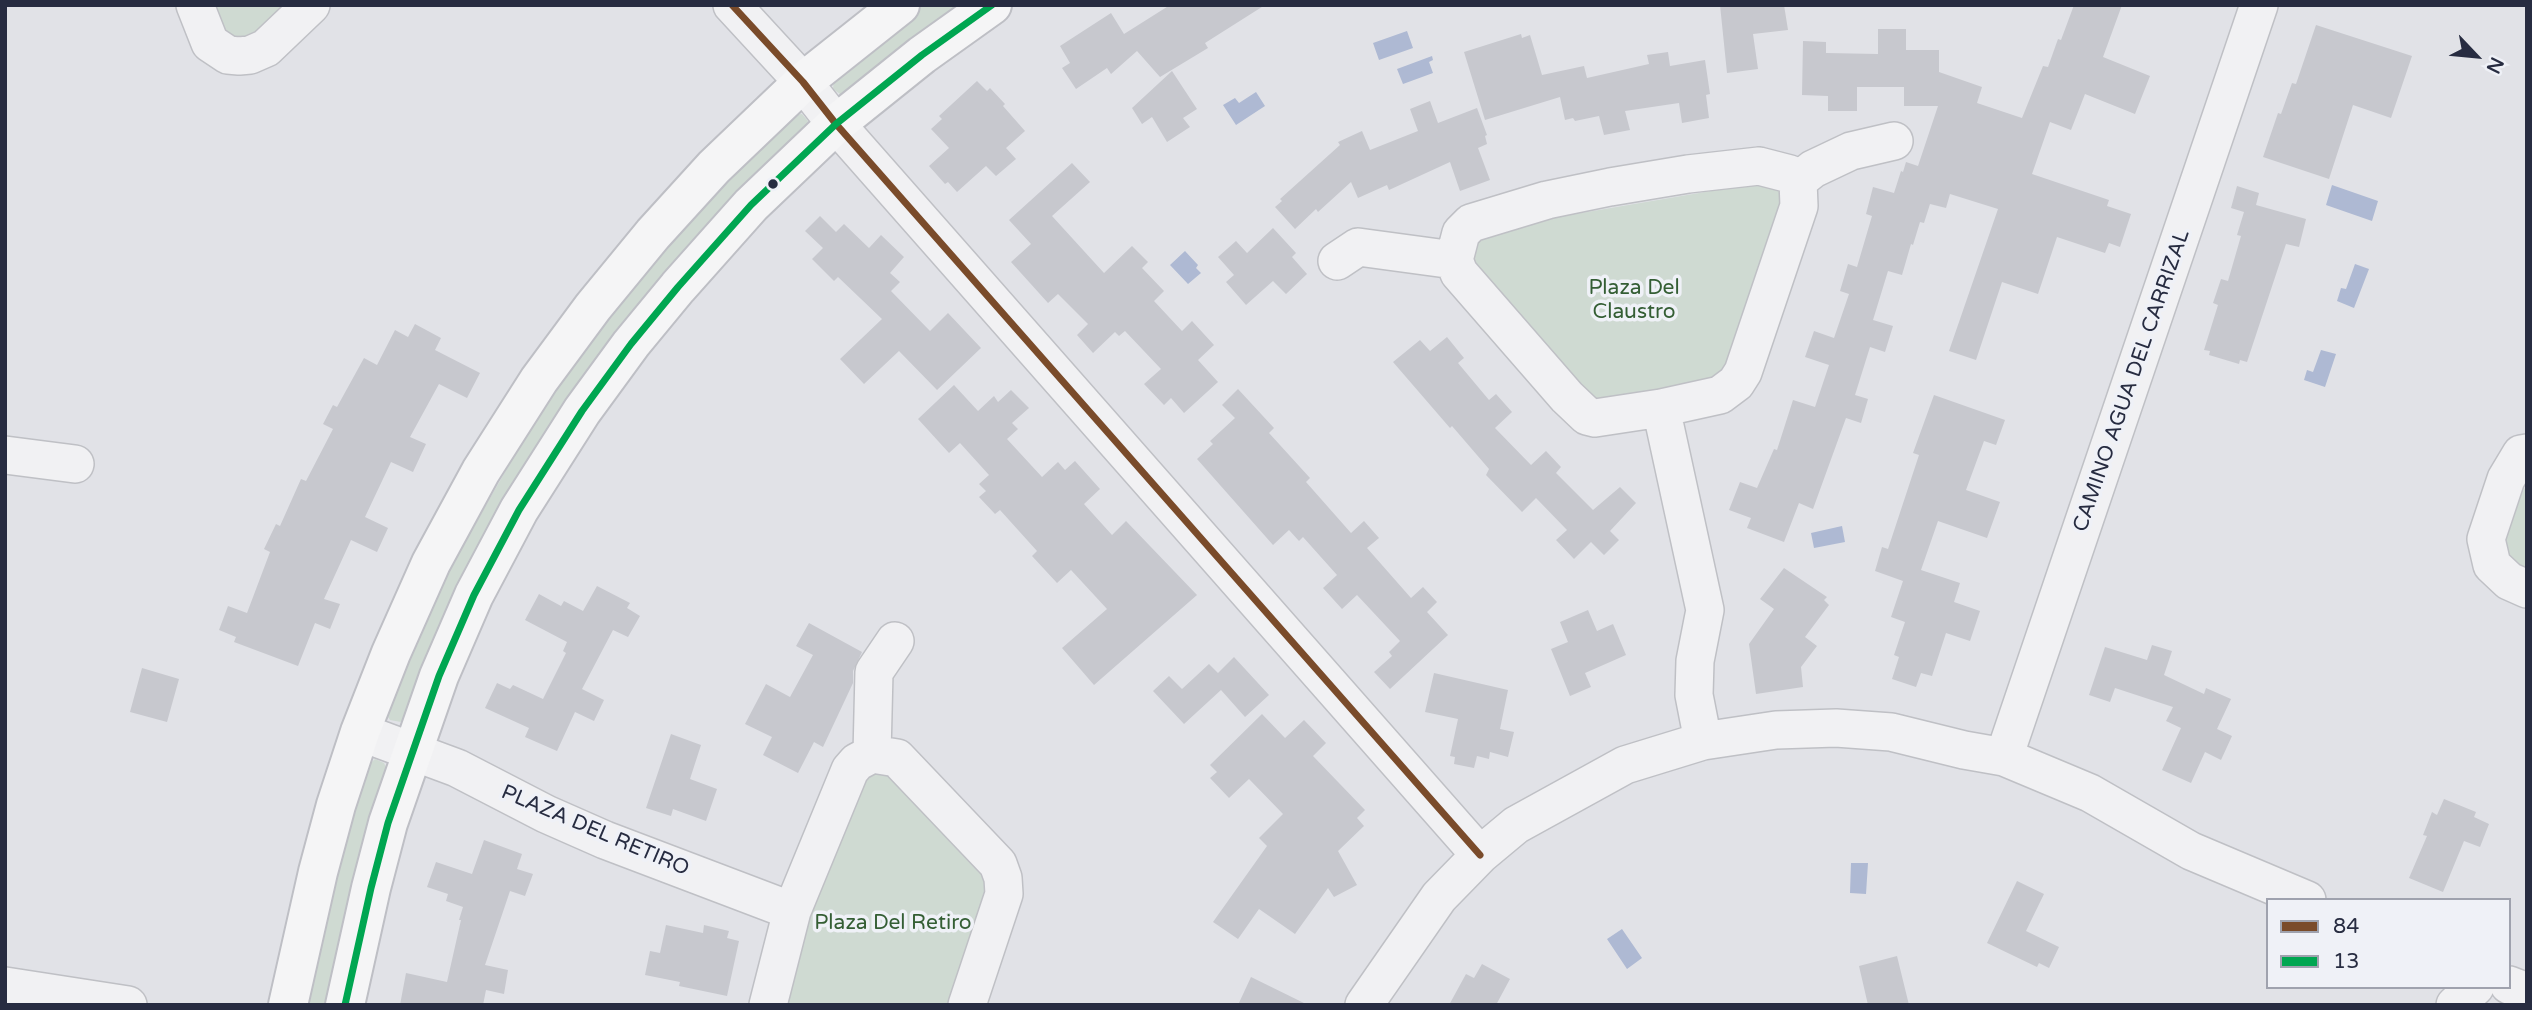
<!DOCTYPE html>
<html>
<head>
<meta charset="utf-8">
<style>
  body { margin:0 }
  #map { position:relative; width:2532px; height:1010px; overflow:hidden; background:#e1e2e7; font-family:"Varela Round",sans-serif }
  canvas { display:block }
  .frame { position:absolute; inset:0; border:7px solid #272c41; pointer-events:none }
  .legend { position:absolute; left:2266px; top:898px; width:245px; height:91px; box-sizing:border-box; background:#eff1f7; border:2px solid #9fa2ae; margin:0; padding:9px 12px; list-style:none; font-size:21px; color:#272c41 }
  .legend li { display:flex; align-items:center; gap:14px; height:35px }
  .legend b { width:35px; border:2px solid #9fa2ae }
  .north { position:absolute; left:2441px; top:21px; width:70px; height:70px; -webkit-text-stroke:5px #eff1f7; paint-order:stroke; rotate:116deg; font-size:19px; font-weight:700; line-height:28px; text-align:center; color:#272c41 }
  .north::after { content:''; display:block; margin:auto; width:24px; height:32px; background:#272c41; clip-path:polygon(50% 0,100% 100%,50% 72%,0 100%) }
</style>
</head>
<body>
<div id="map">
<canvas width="2532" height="1010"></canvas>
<div class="frame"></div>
<ul class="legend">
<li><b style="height:9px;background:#7a4b2a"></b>84</li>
<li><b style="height:9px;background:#00a651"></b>13</li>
</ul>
<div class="north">N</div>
</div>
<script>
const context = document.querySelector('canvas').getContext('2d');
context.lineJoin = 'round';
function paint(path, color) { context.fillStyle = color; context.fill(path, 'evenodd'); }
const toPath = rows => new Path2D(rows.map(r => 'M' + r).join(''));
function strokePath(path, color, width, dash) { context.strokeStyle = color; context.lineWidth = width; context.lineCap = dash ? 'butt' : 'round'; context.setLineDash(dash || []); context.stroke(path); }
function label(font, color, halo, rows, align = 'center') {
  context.font = font + ' "Varela Round",sans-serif'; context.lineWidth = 7; context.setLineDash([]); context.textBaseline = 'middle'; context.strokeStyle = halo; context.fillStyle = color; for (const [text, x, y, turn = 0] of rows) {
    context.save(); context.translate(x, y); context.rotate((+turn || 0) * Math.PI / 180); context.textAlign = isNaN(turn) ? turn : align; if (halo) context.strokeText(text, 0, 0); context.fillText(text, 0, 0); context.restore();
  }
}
const green = toPath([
  [211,5,287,5,250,38,236,40,225,35],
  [924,5,964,5,851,94,840,94,833,89,834,77],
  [802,114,808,121,805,131,730,204,407,717,401,722,390,720,386,714,419,632,459,552,543,406,583,349,692,214,792,115],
  [1764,182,1780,187,1786,203,1728,369,1716,381,1604,404,1591,400,1469,266,1469,249,1488,236,1534,221],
  [2527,483,2527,578,2505,561,2502,536],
  [375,759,384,763,389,773,329,1005,308,1005,306,1000,363,770],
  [882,767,979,866,986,882,987,903,952,1005,784,1005,809,912,869,771]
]);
const water = toPath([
  [1407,31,1413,48,1379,60,1373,43],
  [1432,56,1433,60,1429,62,1433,73,1403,84,1397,69],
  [1256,92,1265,106,1236,125,1223,105,1235,98,1239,103],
  [2332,185,2378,201,2372,221,2326,205],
  [1185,251,1198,265,1196,268,1201,273,1188,284,1170,265],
  [2355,264,2369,269,2354,308,2337,301,2341,288,2346,289],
  [2321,350,2336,354,2325,387,2304,380,2307,370,2313,372],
  [1842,526,1845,542,1814,548,1811,533],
  [1851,863,1868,863,1866,894,1850,893],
  [1622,929,1642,958,1627,969,1607,939]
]);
const building = toPath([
  [1170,5,1265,5,1205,43,1208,48,1160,77,1137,51,1111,74,1107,68,1076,89,1062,68,1070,63,1060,46,1111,13,1124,34],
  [1720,5,1784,5,1788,30,1753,34,1758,69,1727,73],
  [2074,5,2122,5,2103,57,2150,76,2135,114,2085,94,2071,130,2050,122,2032,174,2109,200,2107,206,2131,214,2120,247,2109,243,2105,253,2057,237,2038,294,2002,282,1976,360,1949,351,1998,209,1950,194,1946,208,1930,204,1924,223,1920,222,1913,245,1911,244,1902,275,1888,271,1873,320,1893,326,1885,352,1870,347,1855,395,1868,399,1861,423,1846,418,1813,509,1799,503,1784,542,1747,528,1751,518,1729,510,1740,482,1757,488,1774,449,1777,450,1793,400,1815,407,1829,365,1805,357,1814,331,1834,338,1849,294,1840,291,1848,264,1857,267,1872,216,1866,214,1873,187,1894,193,1901,171,1903,172,1906,162,1918,166,1938,106,1904,106,1904,87,1857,87,1857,111,1828,111,1828,96,1802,95,1803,41,1826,42,1826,53,1878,54,1878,29,1906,29,1906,50,1939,50,1939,72,1982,87,1977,103,2022,118,2043,66,2048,67,2058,39,2061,40],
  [2316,25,2412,56,2391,118,2353,105,2329,179,2263,157,2278,113,2281,114,2292,83,2296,84],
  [1521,34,1522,38,1530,35,1542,75,1584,66,1587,78,1649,64,1647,55,1668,52,1670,66,1705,60,1710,94,1706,95,1709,118,1682,123,1679,103,1625,111,1630,130,1604,135,1599,116,1575,121,1573,118,1565,120,1560,97,1485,120,1464,52],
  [1172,71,1197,109,1183,118,1190,127,1167,142,1152,117,1142,124,1132,108],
  [977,81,987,91,990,88,1005,104,1003,106,1025,131,1006,148,1016,159,996,176,986,166,957,192,948,182,945,184,929,166,949,148,931,129,942,119,939,116],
  [1430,101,1438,123,1477,108,1487,135,1485,136,1487,144,1478,148,1490,180,1460,191,1450,162,1389,190,1387,185,1358,198,1351,182,1318,212,1316,209,1295,229,1275,207,1282,201,1280,199,1340,145,1338,142,1362,131,1370,150,1418,131,1410,109],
  [1072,163,1090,182,1052,216,1104,273,1132,246,1148,262,1142,268,1164,291,1154,301,1182,331,1192,321,1214,345,1198,360,1218,382,1184,413,1171,398,1164,405,1144,384,1161,369,1125,331,1119,336,1115,332,1093,353,1077,335,1088,324,1058,294,1048,303,1011,262,1031,244,1009,220],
  [2237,186,2259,193,2256,205,2306,219,2299,247,2286,244,2247,362,2240,360,2239,364,2209,355,2210,351,2204,350,2218,305,2213,303,2221,279,2228,281,2241,236,2237,235,2244,212,2231,208],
  [820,216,836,232,844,224,869,248,881,235,904,257,890,273,900,282,891,291,930,331,948,313,981,348,937,390,899,351,864,384,840,359,882,319,838,277,834,281,812,259,823,248,805,231],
  [1273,228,1296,253,1292,257,1307,274,1286,294,1273,281,1246,305,1226,282,1234,275,1218,257,1236,241,1247,253],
  [415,324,441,338,435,350,480,373,467,398,439,384,410,437,426,444,413,472,391,462,365,517,388,528,377,552,351,540,324,599,340,604,330,629,315,623,298,666,234,642,236,637,219,630,228,606,247,613,270,552,264,549,276,524,280,526,301,479,306,481,333,429,323,424,333,405,337,407,364,358,377,365,395,330,408,337],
  [1447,337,1464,358,1458,363,1489,400,1496,394,1512,412,1495,428,1531,465,1546,451,1561,467,1556,473,1593,510,1620,487,1636,503,1610,531,1619,540,1604,555,1591,542,1574,559,1556,540,1567,530,1536,498,1522,512,1486,475,1489,469,1452,426,1450,428,1393,362,1420,340,1430,351],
  [954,385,978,411,994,396,998,402,1011,390,1029,408,1012,423,1018,429,1007,439,1042,477,1058,462,1065,470,1075,461,1100,489,1084,504,1112,535,1126,521,1197,595,1094,685,1062,648,1107,609,1071,570,1057,583,1032,556,1037,551,1000,510,995,514,979,497,986,491,979,484,989,475,960,443,949,453,918,419],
  [1238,389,1274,428,1269,433,1310,478,1306,482,1351,533,1364,521,1379,538,1367,548,1411,598,1423,587,1437,602,1427,612,1448,635,1390,689,1374,672,1392,656,1389,652,1400,641,1357,595,1342,609,1323,588,1337,575,1303,537,1299,541,1289,530,1273,545,1197,459,1213,444,1210,441,1235,418,1222,405],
  [1934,395,2005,420,1996,445,1984,441,1966,490,2000,502,1987,538,1938,521,1921,570,1960,583,1954,602,1980,611,1970,641,1946,633,1932,676,1921,673,1916,687,1892,679,1899,657,1894,655,1905,622,1891,617,1903,581,1875,571,1882,547,1888,549,1919,455,1913,453],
  [1784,568,1827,597,1824,600,1829,605,1805,637,1817,646,1801,667,1803,687,1756,694,1749,644,1774,609,1760,599],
  [597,586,630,603,627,608,640,616,628,637,613,630,582,689,604,700,594,721,575,712,557,751,525,737,529,728,485,708,497,683,510,689,513,685,543,699,566,653,563,651,567,642,525,620,539,594,561,606,564,601,583,611],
  [1588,610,1597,631,1613,624,1626,655,1585,673,1591,687,1570,696,1551,649,1568,642,1560,622],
  [809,623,862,652,853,671,853,683,823,747,814,742,798,773,763,755,772,737,745,724,766,684,790,697,813,655,796,646],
  [2152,645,2172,651,2164,675,2204,694,2206,688,2231,699,2217,729,2232,736,2221,760,2205,752,2191,783,2162,770,2181,728,2166,721,2173,707,2115,688,2110,702,2089,695,2105,647,2147,660],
  [1234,657,1269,695,1245,717,1221,690,1184,724,1153,691,1169,676,1182,689,1209,664,1218,673],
  [142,668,179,679,167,722,130,712],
  [1434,673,1508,690,1500,729,1514,732,1508,757,1490,752,1489,759,1477,756,1474,768,1454,764,1455,757,1450,756,1458,719,1425,712],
  [1262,714,1285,738,1304,720,1326,743,1313,756,1365,810,1357,818,1364,826,1338,851,1357,885,1334,897,1328,888,1295,934,1259,909,1238,939,1213,922,1267,846,1259,838,1283,814,1249,779,1229,798,1210,778,1217,772,1210,765],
  [671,734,701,745,690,779,717,789,706,821,673,809,671,816,646,808],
  [2444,799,2476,812,2474,817,2489,824,2480,847,2464,841,2443,892,2409,878,2427,836,2423,835,2432,812,2437,815],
  [484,840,522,854,517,869,533,874,525,896,510,891,485,965,508,970,504,994,486,990,483,1005,400,1005,406,973,447,982,461,920,459,920,463,907,446,901,448,894,427,887,436,862,472,874],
  [2017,881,2044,894,2026,931,2059,947,2049,968,2039,963,2037,967,1987,943],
  [666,925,703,933,704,925,729,931,727,938,739,941,727,996,679,986,680,982,645,975,650,951,660,953],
  [1897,956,1909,1005,1868,1005,1859,966],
  [1482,964,1510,979,1496,1005,1449,1005,1466,974,1474,978],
  [1251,977,1308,1005,1238,1005]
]);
const minor = toPath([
  [195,5,210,43,228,55,239,56,250,55,266,48,311,5],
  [732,5,803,82,836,124,1480,855],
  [1759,166,1790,174,1798,181,1799,206,1743,372,1736,383,1720,395,1661,408,1595,418,1587,416,1567,397,1459,273,1454,260,1461,233,1471,223,1547,200,1610,187,1688,174,1759,166],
  [1798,181,1813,169,1851,151,1894,141],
  [1337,261,1358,247,1454,260],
  [1661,408,1705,610,1695,661,1694,695,1703,741],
  [2527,453,2521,454,2506,479,2486,539,2492,565,2509,581,2527,589],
  [5,455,75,464],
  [360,732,457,768,546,814,605,840,792,911],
  [872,754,874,672,895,641],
  [2004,757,2259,5],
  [2509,985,2527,992],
  [5,986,128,1005],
  [768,1005,792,911,850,770,857,762,872,754,897,758,998,864,1003,878,1004,894,967,1005],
  [1364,1005,1439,897,1480,855,1516,825,1625,765,1703,741,1776,730,1836,728,1891,732,1964,750,2004,757,2090,793,2191,851,2307,900],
  [2455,1005,2475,987]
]);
const major = toPath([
  [288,1005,318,872,336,805,360,732,391,653,431,563,481,471,539,380,593,307,653,234,714,167,803,82,900,5],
  [345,1005,371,888,388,823,439,676,474,595,519,510,582,411,631,344,678,287,751,205,836,124,922,55,992,5]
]);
const bus1 = toPath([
  [732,5,803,82,836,124,1480,855]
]);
const bus2 = toPath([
  [345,1005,371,888,388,823,439,676,474,595,519,510,582,411,631,344,678,287,751,205,836,124,922,55,992,5]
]);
const markers = [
  [773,184,6,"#272c41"]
];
const parkNames = [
  ["Plaza Del",1634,288],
  ["Claustro",1634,312],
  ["Plaza Del Retiro",893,923]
];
const streetNames = [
  ["CAMINO AGUA DEL CARRIZAL",2132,381,-71],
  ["PLAZA DEL RETIRO",595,831,23]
];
paint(green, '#cfdad2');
paint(water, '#aeb9d3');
paint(building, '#c7c8ce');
strokePath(minor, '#bfc0c5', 40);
strokePath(major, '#bebfc5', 42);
strokePath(minor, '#f1f1f3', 37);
strokePath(major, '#f5f5f6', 38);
strokePath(bus1, '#7a4b2a', 7);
strokePath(bus2, '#00a651', 7);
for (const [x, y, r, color] of markers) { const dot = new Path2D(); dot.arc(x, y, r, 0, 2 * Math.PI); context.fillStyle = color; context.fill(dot); strokePath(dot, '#eff1f7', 2.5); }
label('21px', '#345e34', '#eff1f7', parkNames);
label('21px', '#272c41', '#eff1f7', streetNames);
</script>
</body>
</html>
